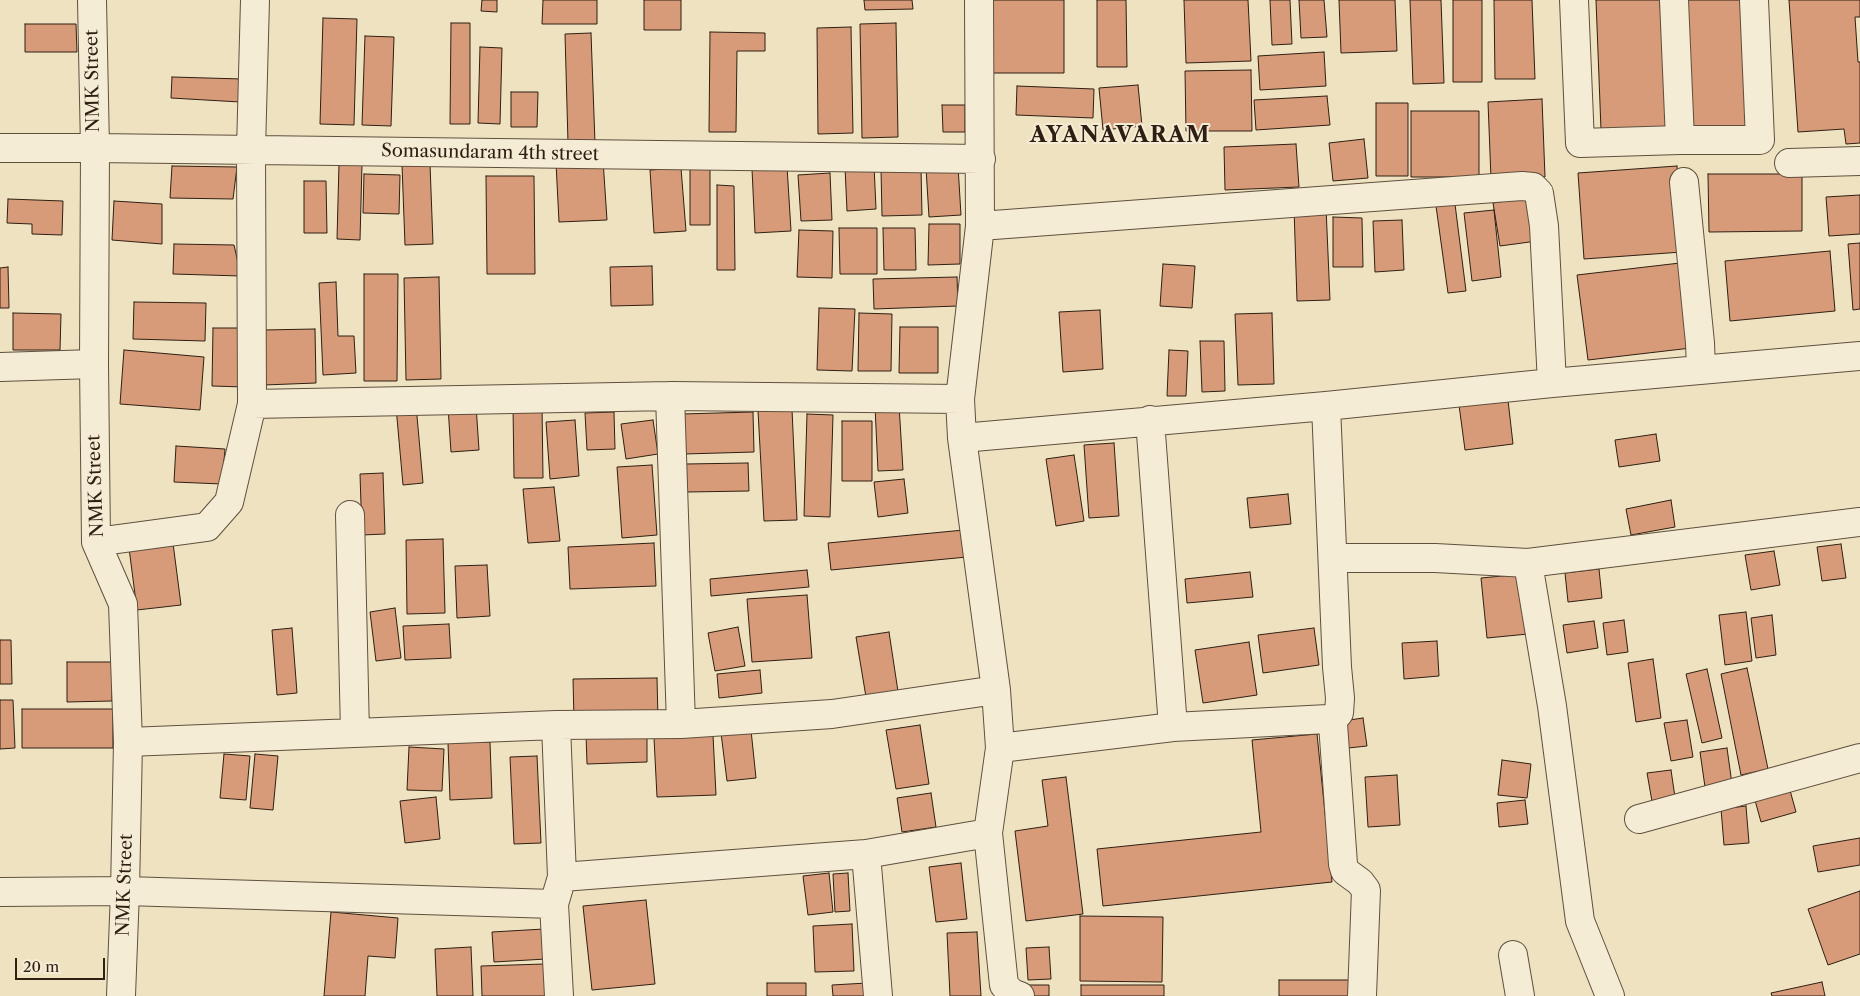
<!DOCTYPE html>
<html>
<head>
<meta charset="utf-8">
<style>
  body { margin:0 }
  #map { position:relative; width:1860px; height:996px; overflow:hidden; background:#efe2c0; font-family:"Libre Caslon Text",serif }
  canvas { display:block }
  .scale { position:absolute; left:15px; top:958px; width:90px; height:22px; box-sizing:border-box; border:2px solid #2f1f12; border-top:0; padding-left:6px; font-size:15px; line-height:18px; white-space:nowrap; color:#2f1f12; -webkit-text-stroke:4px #f5ecd6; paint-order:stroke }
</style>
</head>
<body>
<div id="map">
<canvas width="1860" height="996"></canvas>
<div class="scale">20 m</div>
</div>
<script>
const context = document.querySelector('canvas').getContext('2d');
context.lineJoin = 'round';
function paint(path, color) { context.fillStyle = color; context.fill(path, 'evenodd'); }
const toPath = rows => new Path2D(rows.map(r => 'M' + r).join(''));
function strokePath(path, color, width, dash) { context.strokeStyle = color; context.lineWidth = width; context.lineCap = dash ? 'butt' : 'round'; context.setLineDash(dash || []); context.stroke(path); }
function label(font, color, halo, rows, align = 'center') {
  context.font = font + ' "Libre Caslon Text",serif'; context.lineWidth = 4; context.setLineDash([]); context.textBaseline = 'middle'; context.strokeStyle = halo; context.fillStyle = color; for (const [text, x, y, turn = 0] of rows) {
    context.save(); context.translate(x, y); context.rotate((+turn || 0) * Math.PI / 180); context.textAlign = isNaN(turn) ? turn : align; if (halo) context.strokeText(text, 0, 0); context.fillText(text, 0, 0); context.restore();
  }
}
const building = toPath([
  [482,0,497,0,497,12,481,11,482,0],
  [543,0,597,0,597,24,542,24,543,0],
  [644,0,681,0,681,30,644,30,644,0],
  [864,0,912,0,913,9,865,10,864,0],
  [986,0,1064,0,1064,73,986,73,986,0],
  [1097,0,1126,0,1127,67,1097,67,1097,0],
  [1184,0,1248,0,1251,61,1186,63,1184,0],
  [1270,0,1290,0,1292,44,1272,45,1270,0],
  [1299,0,1324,0,1327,37,1301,38,1299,0],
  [1339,0,1395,0,1397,51,1341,53,1339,0],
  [1410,0,1441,0,1444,83,1413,84,1410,0],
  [1453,0,1482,0,1482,82,1453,82,1453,0],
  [1494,0,1532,0,1535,79,1495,79,1494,0],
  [1596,0,1660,0,1666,127,1601,130,1596,0],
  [1688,0,1750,0,1755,133,1692,134,1688,0],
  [1789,0,1860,0,1860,17,1855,17,1858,62,1860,62,1860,143,1846,144,1844,129,1798,132,1789,0],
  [323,18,357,19,354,125,320,124,323,18],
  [451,23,470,23,470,124,450,124,451,23],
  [896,23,898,137,862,138,860,24,896,23],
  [25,24,76,24,77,52,25,52,25,24],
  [851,27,853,133,818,134,817,28,851,27],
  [710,32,765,33,765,51,737,51,736,132,709,132,710,32],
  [591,33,595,143,568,143,565,34,591,33],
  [365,36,394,37,391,126,362,125,365,36],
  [480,47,502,48,500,124,478,123,480,47],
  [1324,52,1326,86,1260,90,1258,56,1324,52],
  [1251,70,1252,131,1186,131,1185,71,1251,70],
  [172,77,242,79,240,102,171,98,172,77],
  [1138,85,1142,126,1103,130,1099,88,1138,85],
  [1017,86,1094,89,1093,118,1016,115,1017,86],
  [511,92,538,92,537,127,511,127,511,92],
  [1327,96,1330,125,1256,130,1254,100,1327,96],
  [1542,99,1545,177,1491,179,1488,102,1542,99],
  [1376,103,1408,103,1408,176,1376,176,1376,103],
  [942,105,965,105,965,132,943,132,942,105],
  [1411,111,1479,111,1479,177,1411,177,1411,111],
  [1364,139,1368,178,1333,181,1329,143,1364,139],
  [1296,144,1299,187,1225,190,1224,147,1296,144],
  [603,160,607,220,559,222,556,163,603,160],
  [339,164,362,164,360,240,337,239,339,164],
  [430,164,433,244,405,245,402,165,430,164],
  [874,165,876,209,847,211,845,167,874,165],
  [172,166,237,167,233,199,170,198,172,166],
  [690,166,710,166,710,225,690,225,690,166],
  [787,166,791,231,755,233,752,169,787,166],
  [958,166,961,215,929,217,926,168,958,166],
  [1677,166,1682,252,1584,259,1578,173,1677,166],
  [681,168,686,231,654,233,650,170,681,168],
  [921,168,922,215,882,216,881,169,921,168],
  [830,173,832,220,801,221,798,175,830,173],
  [364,174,400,175,399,214,363,213,364,174],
  [1708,174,1802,174,1802,231,1709,232,1708,174],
  [486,176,534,176,535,274,487,274,486,176],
  [304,181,326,181,327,233,304,233,304,181],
  [717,185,734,186,735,270,717,270,717,185],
  [1860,195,1860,234,1829,236,1826,197,1860,195],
  [1530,197,1537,241,1500,246,1493,203,1530,197],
  [8,199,63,201,62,235,32,234,32,224,7,223,8,199],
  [114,201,162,204,162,244,112,240,114,201],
  [1455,204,1466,291,1448,293,1436,206,1455,204],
  [1326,207,1330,300,1297,301,1294,208,1326,207],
  [1494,210,1501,277,1472,281,1464,213,1494,210],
  [1333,217,1362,218,1363,267,1333,267,1333,217],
  [1402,220,1404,270,1375,272,1373,221,1402,220],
  [929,224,960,224,960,264,928,265,929,224],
  [839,228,877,228,877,274,840,274,839,228],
  [883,228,915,228,916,270,884,270,883,228],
  [799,230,833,231,832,278,797,277,799,230],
  [1860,243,1860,309,1853,310,1848,244,1860,243],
  [174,244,234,245,241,276,173,274,174,244],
  [1830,251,1835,311,1730,321,1725,261,1830,251],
  [1680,263,1691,348,1588,360,1577,275,1680,263],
  [1163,264,1195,266,1192,308,1160,306,1163,264],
  [652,266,653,305,611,306,610,267,652,266],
  [8,267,9,308,0,308,0,268,8,267],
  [364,274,398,274,397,381,364,381,364,274],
  [439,277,441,379,406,380,404,278,439,277],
  [957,277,958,306,874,309,873,279,957,277],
  [336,282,338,336,354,336,356,373,323,375,319,283,336,282],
  [134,302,206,303,205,341,133,339,134,302],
  [819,308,855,309,852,371,817,370,819,308],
  [1100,310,1103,369,1063,372,1059,312,1100,310],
  [13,313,61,314,60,350,13,350,13,313],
  [859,313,892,314,891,371,858,371,859,313],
  [1272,313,1274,384,1238,385,1235,314,1272,313],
  [900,327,938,327,938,373,899,373,900,327],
  [213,328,246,328,245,387,212,386,213,328],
  [315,329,316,383,264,385,263,330,315,329],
  [1200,341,1224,341,1225,391,1202,392,1200,341],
  [124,350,204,357,200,410,120,404,124,350],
  [1169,350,1188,351,1186,396,1167,396,1169,350],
  [1508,400,1513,444,1465,450,1459,405,1508,400],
  [416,405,423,483,403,485,396,407,416,405],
  [476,405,479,450,451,452,448,407,476,405],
  [542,405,543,478,514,478,513,406,542,405],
  [899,405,903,470,878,471,875,406,899,405],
  [792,409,797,520,764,521,758,411,792,409],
  [614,412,615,449,587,450,585,413,614,412],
  [753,412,754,452,684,454,682,414,753,412],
  [807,414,833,415,830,517,804,516,807,414],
  [575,420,579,476,550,479,546,422,575,420],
  [653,420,658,454,626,459,621,424,653,420],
  [842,421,872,421,872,481,842,481,842,421],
  [1656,434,1660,461,1619,467,1615,440,1656,434],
  [1114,443,1119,516,1089,518,1084,445,1114,443],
  [176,446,225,449,222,484,174,482,176,446],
  [1074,455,1084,521,1056,526,1046,459,1074,455],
  [748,463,749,491,687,492,686,464,748,463],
  [652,465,657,535,622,538,617,467,652,465],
  [383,473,385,534,362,535,360,474,383,473],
  [904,479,908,513,878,517,874,482,904,479],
  [554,487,560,541,528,543,523,489,554,487],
  [1288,494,1291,524,1250,528,1247,498,1288,494],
  [1671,500,1675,527,1631,535,1626,509,1671,500],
  [964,530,967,557,831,570,828,543,964,530],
  [443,539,445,613,407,614,406,540,443,539],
  [173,543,181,605,137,610,129,548,173,543],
  [654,543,656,586,570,589,568,547,654,543],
  [1841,544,1846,578,1822,581,1817,547,1841,544],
  [1774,551,1780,585,1751,590,1745,555,1774,551],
  [487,565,490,616,457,618,455,566,487,565],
  [1599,569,1602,598,1568,602,1565,573,1599,569],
  [807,570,809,587,711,596,710,579,807,570],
  [1250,572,1253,597,1187,603,1185,579,1250,572],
  [1523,574,1528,634,1487,638,1481,578,1523,574],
  [807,595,812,658,752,662,747,599,807,595],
  [395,608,401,658,376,661,370,612,395,608],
  [1746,612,1752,661,1725,665,1719,615,1746,612],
  [1772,615,1776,655,1756,658,1751,618,1772,615],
  [1624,620,1628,652,1607,655,1603,623,1624,620],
  [1594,621,1598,648,1567,653,1563,625,1594,621],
  [449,624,451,658,405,660,403,626,449,624],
  [738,627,745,666,715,671,708,633,738,627],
  [292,628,297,693,277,695,272,630,292,628],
  [1314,628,1319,665,1263,673,1258,635,1314,628],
  [889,632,899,698,867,703,856,637,889,632],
  [0,640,11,640,12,684,0,684,0,640],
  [1437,641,1439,676,1404,679,1402,643,1437,641],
  [1249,642,1257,695,1203,703,1195,650,1249,642],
  [1653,659,1661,718,1636,722,1628,663,1653,659],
  [67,662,112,662,112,701,67,702,67,662],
  [1747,668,1768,769,1741,775,1721,674,1747,668],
  [1707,669,1722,738,1702,743,1686,674,1707,669],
  [760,670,762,693,719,698,717,674,760,670],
  [657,678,658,719,574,720,573,679,657,678],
  [0,700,13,700,15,748,0,749,0,700],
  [22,709,113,709,113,748,22,748,22,709],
  [1363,718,1367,746,1339,749,1336,722,1363,718],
  [1687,720,1693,757,1671,761,1664,723,1687,720],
  [920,725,929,784,896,789,886,730,920,725],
  [751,730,756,778,727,781,721,733,751,730],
  [647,732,647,762,587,764,586,734,647,732],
  [1317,734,1332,882,1103,906,1097,849,1261,832,1252,740,1317,734],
  [713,735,716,795,657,797,654,738,713,735],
  [490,742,492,798,450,800,448,743,490,742],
  [409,747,444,749,442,791,407,790,409,747],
  [1727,748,1732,784,1705,787,1700,752,1727,748],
  [224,754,250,756,246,800,220,798,224,754],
  [255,754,278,756,273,810,250,808,255,754],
  [537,756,541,843,514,844,510,757,537,756],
  [1502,760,1531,764,1527,798,1498,795,1502,760],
  [1671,770,1676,804,1653,807,1647,773,1671,770],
  [1397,775,1400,825,1368,827,1365,777,1397,775],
  [1066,777,1083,914,1026,921,1015,831,1048,826,1042,780,1066,777],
  [1788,783,1796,812,1761,822,1753,793,1788,783],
  [931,793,936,827,902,832,897,798,931,793],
  [436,797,440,839,405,843,400,801,436,797],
  [1525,800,1528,824,1499,827,1497,803,1525,800],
  [1746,806,1749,843,1724,845,1721,809,1746,806],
  [1860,838,1860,865,1818,872,1813,846,1860,838],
  [961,863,967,919,936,922,929,867,961,863],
  [829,873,833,912,808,915,803,876,829,873],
  [848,873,850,911,835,912,833,874,848,873],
  [1860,891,1860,954,1828,965,1808,909,1860,891],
  [646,900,655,984,592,990,583,906,646,900],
  [331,912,398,918,395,958,368,956,365,996,324,996,331,912],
  [1080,916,1163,917,1162,982,1080,981,1080,916],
  [852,924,854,971,815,972,813,926,852,924],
  [544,929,546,959,494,962,492,932,544,929],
  [977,932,981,996,950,996,947,933,977,932],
  [471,947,473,996,437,996,435,949,471,947],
  [1049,947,1051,979,1028,980,1026,948,1049,947],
  [544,964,545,996,482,996,481,966,544,964],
  [1279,980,1354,980,1354,996,1279,996,1279,980],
  [1822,982,1825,996,1772,996,1771,993,1822,982],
  [767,983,806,983,806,996,767,996,767,983],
  [867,983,867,996,833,996,832,985,867,983],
  [1025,985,1049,985,1049,996,1025,996,1025,985],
  [1081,985,1164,985,1164,996,1081,996,1081,985]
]);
const minor = toPath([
  [92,0,95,148,94,364,96,542,123,604,128,742,125,891,121,996],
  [1574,0,1580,143,1680,140,1760,140,1754,0],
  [1674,0,1680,140],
  [0,148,95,148,981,159],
  [1789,163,1860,161],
  [1684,182,1700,343,1701,369],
  [980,226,1508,187,1522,186,1533,187,1539,193,1544,226,1552,383],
  [0,367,94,364],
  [670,396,681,724],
  [252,404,670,396,960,399],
  [1326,406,1337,667,1340,698,1339,713,1331,722],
  [1150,420,1173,727],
  [962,438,1326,406,1552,383,1860,356],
  [350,515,355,733],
  [96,542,207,527,229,502,252,404,251,150,255,0],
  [1333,558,1435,558,1528,563,1860,522],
  [1528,563,1552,706,1580,921,1610,996],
  [556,725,562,877,554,904,559,996],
  [128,742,556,725,681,724,832,714,996,690],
  [1000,748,1173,727,1328,719,1333,724,1343,864,1345,871,1360,882,1366,890,1362,996],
  [1639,819,1860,758],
  [988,833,1004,985,1012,993,1020,996],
  [866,854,878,996],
  [562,877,866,854,988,833,1000,748,996,690,962,438,960,399,980,226,979,0],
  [0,892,125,891,554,904],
  [1513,955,1520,996]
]);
const streetNames = [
  ["NMK Street",93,81,-91],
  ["Somasundaram 4th street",490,153,1],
  ["NMK Street",96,486,-92],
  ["NMK Street",125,885,-88]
];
const districtNames = [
  ["AYANAVARAM",1120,136]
];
paint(building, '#d79b79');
strokePath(building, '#2f1f12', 1);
strokePath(minor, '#5f503e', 30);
strokePath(minor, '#f5ecd6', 28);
label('18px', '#2f1f12', '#f5ecd6', streetNames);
context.letterSpacing = '1px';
label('bold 22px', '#2f1f12', '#f5ecd6', districtNames);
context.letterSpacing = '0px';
</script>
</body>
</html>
